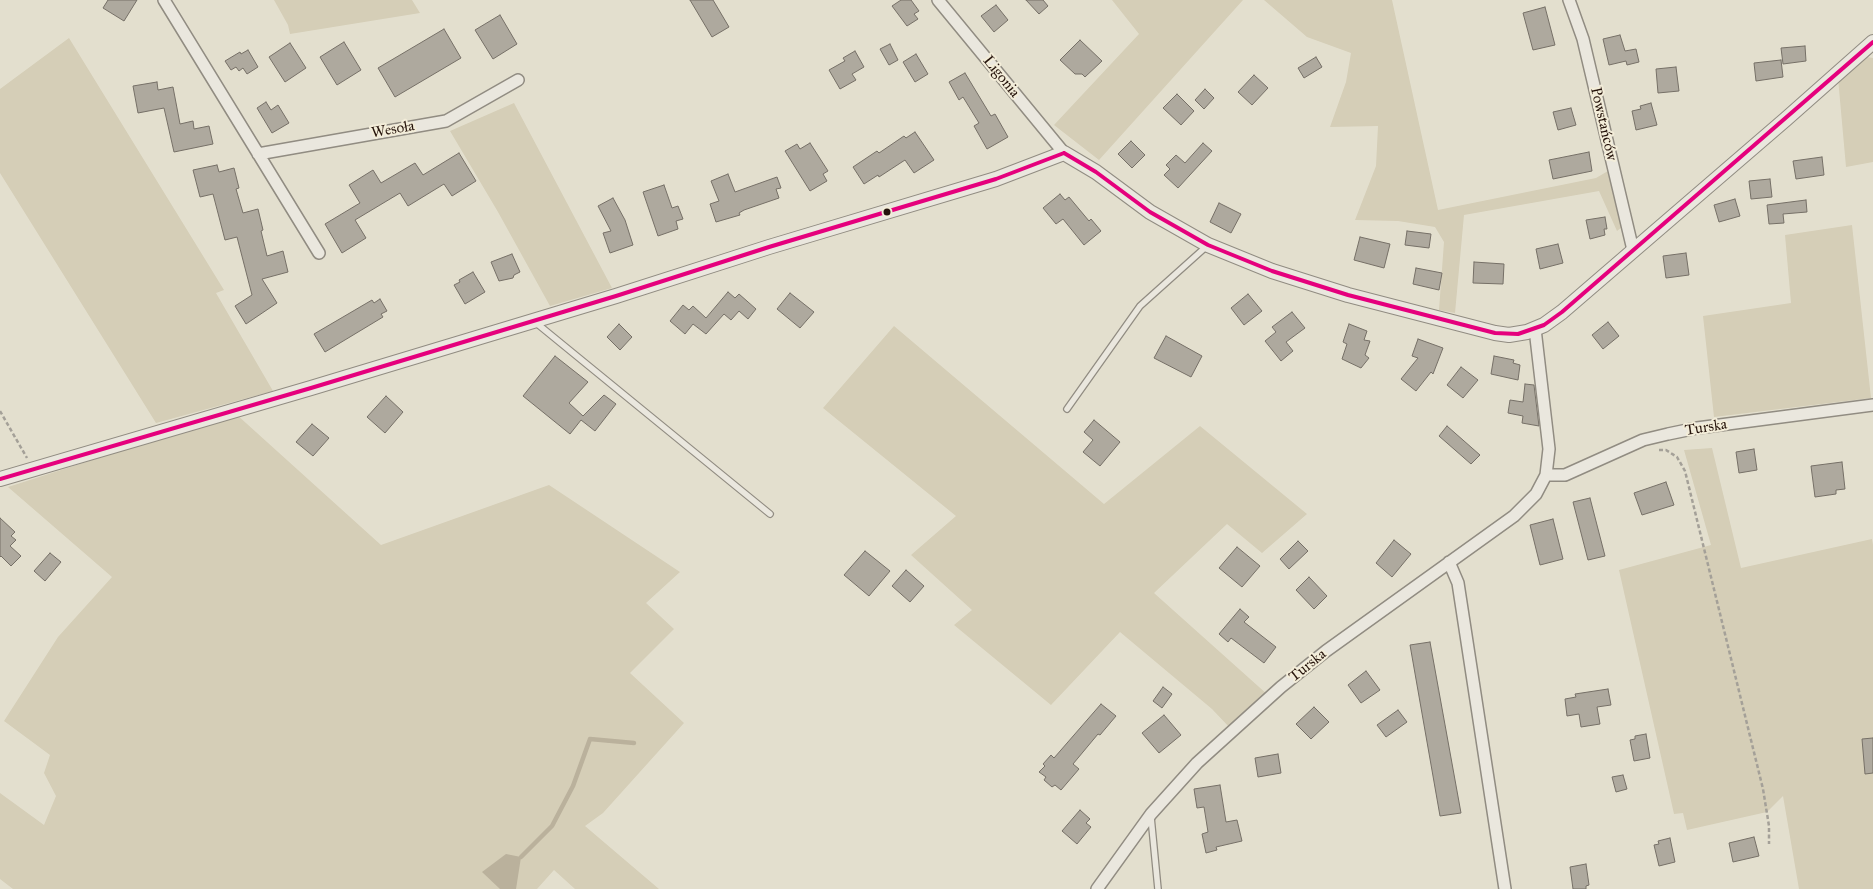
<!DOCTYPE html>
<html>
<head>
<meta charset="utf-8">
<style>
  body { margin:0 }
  canvas { display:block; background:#e3dfce }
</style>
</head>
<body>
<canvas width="1873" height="889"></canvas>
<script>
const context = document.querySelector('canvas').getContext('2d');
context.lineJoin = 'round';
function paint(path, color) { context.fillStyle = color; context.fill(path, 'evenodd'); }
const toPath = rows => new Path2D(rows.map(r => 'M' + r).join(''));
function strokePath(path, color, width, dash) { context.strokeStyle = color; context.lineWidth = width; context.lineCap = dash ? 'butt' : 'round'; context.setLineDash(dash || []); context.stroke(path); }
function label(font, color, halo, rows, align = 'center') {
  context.font = font + ' "IM FELL Great Primer",serif'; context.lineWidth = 4; context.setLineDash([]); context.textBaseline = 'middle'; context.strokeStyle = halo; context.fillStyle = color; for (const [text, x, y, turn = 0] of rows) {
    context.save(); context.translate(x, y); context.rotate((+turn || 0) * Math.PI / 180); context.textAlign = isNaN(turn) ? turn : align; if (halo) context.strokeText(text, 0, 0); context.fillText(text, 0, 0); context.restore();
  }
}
const green = toPath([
  [274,0,412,0,420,13,290,34,288,25],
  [1112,0,1243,0,1099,160,1054,125,1139,34],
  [1264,0,1392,0,1438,210,1596,178,1608,171,1622,227,1617,231,1599,191,1464,215,1455,313,1439,310,1444,242,1435,227,1398,221,1355,220,1376,166,1378,126,1330,127,1346,82,1351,53,1307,37],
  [69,38,224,290,216,293,273,391,156,423,0,173,0,89],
  [1867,57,1873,58,1873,162,1846,167,1838,78],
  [514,103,612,288,550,306,498,212,450,131],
  [1852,225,1871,398,1714,417,1703,316,1791,303,1785,235],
  [894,326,1104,504,1200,426,1307,514,1262,553,1227,524,1154,593,1268,695,1230,728,1212,709,1120,632,1051,705,954,625,972,610,911,555,956,516,823,408],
  [236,414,381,545,549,485,680,572,646,603,674,629,630,673,684,723,603,813,585,826,659,889,575,889,554,870,537,889,13,889,0,879,0,793,44,825,56,796,44,773,50,755,4,721,58,637,112,577,8,487],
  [1712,448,1741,568,1872,539,1873,545,1873,889,1799,889,1783,796,1767,812,1687,830,1683,813,1674,814,1619,570,1711,545,1684,450]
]);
const water = toPath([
  [506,854,521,857,516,889,500,889,482,872]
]);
const stream = toPath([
  [521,857,552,826,573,786,590,739,634,743]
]);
const building = toPath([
  [108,0,137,0,124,21,103,8,108,0],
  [690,0,713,0,729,27,712,37,690,0],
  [901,0,911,0,919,11,914,14,918,19,907,26,892,6,901,0],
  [1026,0,1043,0,1048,6,1039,14,1026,0],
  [996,5,1008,20,994,32,981,16,996,5],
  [1545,7,1555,45,1533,50,1523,13,1545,7],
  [500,15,517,44,493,59,475,30,500,15],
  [444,29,461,58,395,97,378,68,444,29],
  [1620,35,1625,51,1636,49,1639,62,1627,65,1626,61,1609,65,1603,39,1620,35],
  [1080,40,1102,61,1085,77,1082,74,1075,74,1060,60,1080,40],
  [344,42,361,70,337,85,320,57,344,42],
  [290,43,306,68,285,82,269,57,290,43],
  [890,44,898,60,889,65,880,49,890,44],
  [1805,46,1806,61,1783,64,1781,48,1805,46],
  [248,50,258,67,247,74,243,68,239,71,236,67,231,70,225,61,240,52,241,54,248,50],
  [855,51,864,67,852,74,856,80,840,89,829,70,845,61,843,58,855,51],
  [916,54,928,74,915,82,903,62,916,54],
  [1316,57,1322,67,1304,78,1298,68,1316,57],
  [1781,60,1783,77,1756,81,1754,63,1781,60],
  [1676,67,1679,91,1658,93,1656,69,1676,67],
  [965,73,991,116,995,114,1008,137,987,149,974,126,979,123,963,97,959,100,949,82,965,73],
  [1254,75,1268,88,1252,105,1238,92,1254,75],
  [157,82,158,90,173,87,180,124,193,121,194,129,209,126,213,144,174,152,164,108,138,113,133,86,157,82],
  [1205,89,1214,98,1204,109,1195,100,1205,89],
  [1177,94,1194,111,1181,125,1163,108,1177,94],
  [266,102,271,110,278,105,289,123,272,133,257,108,266,102],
  [1651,103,1657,125,1636,130,1632,111,1641,109,1640,106,1651,103],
  [1571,108,1576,125,1558,130,1553,112,1571,108],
  [915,132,934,160,914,173,905,160,879,177,878,175,864,184,853,167,877,151,879,153,904,136,906,138,915,132],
  [1131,141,1145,155,1132,168,1118,154,1131,141],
  [810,143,828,171,823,174,827,181,810,191,785,151,797,144,800,149,810,143],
  [1203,143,1212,151,1178,188,1164,175,1170,169,1166,165,1176,155,1185,163,1203,143],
  [1589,152,1592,171,1553,179,1549,160,1589,152],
  [459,153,476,181,452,196,444,184,408,206,400,193,355,220,366,238,342,253,325,224,360,203,349,185,373,170,381,183,415,163,423,175,459,153],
  [1822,157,1824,175,1796,179,1793,161,1822,157],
  [217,165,219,172,234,168,239,188,236,189,243,213,258,209,263,230,261,231,267,256,283,251,288,272,262,279,277,303,246,324,235,306,252,295,237,237,225,240,213,194,200,197,193,170,217,165],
  [728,174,735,192,777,177,781,188,776,189,779,198,744,210,739,213,740,215,716,222,710,204,719,201,711,181,728,174],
  [1770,179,1772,197,1751,199,1749,181,1770,179],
  [664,185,672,208,678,206,683,219,676,221,678,229,658,236,643,192,664,185],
  [1060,194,1065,200,1069,197,1089,221,1091,219,1101,231,1084,245,1063,219,1056,224,1043,208,1060,194],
  [613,198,625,220,633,245,610,253,603,233,611,231,598,206,613,198],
  [1735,199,1740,216,1719,222,1714,205,1735,199],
  [1806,200,1807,212,1783,214,1784,223,1769,224,1767,205,1806,200],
  [1219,203,1241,214,1231,233,1210,222,1219,203],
  [1605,217,1607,229,1604,229,1605,235,1590,239,1586,220,1605,217],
  [1407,231,1431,234,1429,248,1405,245,1407,231],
  [1360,237,1390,244,1384,268,1354,260,1360,237],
  [1558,244,1563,263,1540,269,1536,249,1558,244],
  [1686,253,1689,275,1666,278,1663,256,1686,253],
  [512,254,520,272,514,275,513,278,499,281,491,262,512,254],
  [1474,262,1504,264,1503,284,1473,283,1474,262],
  [1416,268,1442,273,1439,290,1413,284,1416,268],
  [473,272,485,292,465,304,454,285,460,282,459,280,473,272],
  [728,292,735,298,739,294,756,309,748,319,739,311,731,320,724,314,706,334,693,324,685,334,670,321,683,305,689,310,693,306,706,318,728,292],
  [790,293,814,312,800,328,777,309,790,293],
  [1248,294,1262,311,1244,325,1231,308,1248,294],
  [380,299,387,311,381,314,383,317,325,352,314,334,372,300,374,303,380,299],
  [1292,312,1305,328,1286,342,1293,351,1281,361,1265,341,1276,332,1272,327,1292,312],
  [1608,322,1619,336,1603,349,1592,335,1608,322],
  [619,324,632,337,620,350,607,337,619,324],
  [1349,324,1367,331,1364,340,1370,341,1365,355,1369,358,1361,368,1342,359,1347,344,1343,342,1349,324],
  [1166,336,1202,356,1191,377,1154,358,1166,336],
  [1418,339,1443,348,1433,374,1431,372,1416,391,1401,379,1418,358,1412,356,1418,339],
  [555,356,588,382,569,403,583,416,604,395,616,404,595,431,581,420,570,434,523,396,555,356],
  [1494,356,1514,360,1513,363,1520,365,1518,380,1491,374,1494,356],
  [1461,367,1478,380,1463,398,1447,385,1461,367],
  [1525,384,1534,385,1539,426,1522,423,1523,416,1508,413,1510,400,1523,402,1525,384],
  [386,396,403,412,385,433,367,417,386,396],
  [1094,420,1120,442,1100,466,1083,452,1093,440,1084,432,1094,420],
  [312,424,329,438,313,456,296,442,312,424],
  [1447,426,1480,455,1471,464,1439,436,1447,426],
  [1754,449,1757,470,1739,473,1736,452,1754,449],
  [1842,462,1845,489,1836,490,1836,494,1815,497,1811,466,1842,462],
  [1666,482,1674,505,1642,515,1634,493,1666,482],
  [1590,498,1605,556,1588,560,1573,502,1590,498],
  [0,518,15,532,11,536,16,540,10,546,21,556,11,566,1,556,0,557,0,518],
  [1553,519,1563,559,1540,565,1530,525,1553,519],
  [1394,540,1411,554,1392,577,1376,563,1394,540],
  [1298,541,1308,551,1289,569,1280,559,1298,541],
  [1237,547,1260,566,1242,587,1219,568,1237,547],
  [865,551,890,571,869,596,844,575,865,551],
  [50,553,61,562,45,581,34,571,50,553],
  [906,570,924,586,910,602,892,586,906,570],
  [1309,577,1327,596,1314,609,1296,590,1309,577],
  [1240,609,1249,617,1244,622,1276,647,1264,663,1231,638,1228,642,1219,634,1240,609],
  [1430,642,1461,813,1440,816,1410,645,1430,642],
  [1366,671,1380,690,1361,703,1348,685,1366,671],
  [1163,687,1172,694,1162,708,1153,701,1163,687],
  [1608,689,1611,705,1597,707,1600,724,1581,727,1579,714,1567,716,1565,699,1576,697,1575,694,1608,689],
  [1101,704,1116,716,1100,735,1098,734,1073,764,1079,769,1061,790,1055,785,1052,787,1044,780,1046,777,1039,772,1045,766,1043,764,1051,755,1054,758,1101,704],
  [1314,707,1329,722,1311,739,1296,724,1314,707],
  [1398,710,1407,722,1386,737,1377,725,1398,710],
  [1164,715,1181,735,1159,753,1142,733,1164,715],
  [1646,734,1650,758,1634,761,1630,740,1635,739,1635,736,1646,734],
  [1873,738,1873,773,1865,774,1862,739,1873,738],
  [1278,754,1281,773,1258,777,1255,758,1278,754],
  [1623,775,1627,789,1616,792,1612,777,1623,775],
  [1220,785,1226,822,1237,820,1242,841,1216,847,1217,850,1206,853,1202,834,1208,832,1204,807,1197,808,1194,789,1220,785],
  [1080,810,1090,819,1086,823,1091,827,1077,844,1062,831,1080,810],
  [1754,837,1759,856,1733,862,1729,843,1754,837],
  [1670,838,1675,862,1659,866,1654,845,1659,844,1658,841,1670,838],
  [1586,864,1589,885,1586,886,1586,889,1573,889,1570,867,1586,864]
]);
const path = toPath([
  [0,411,27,458],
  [1659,450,1666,450,1677,457,1685,471,1763,789,1769,826,1769,844]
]);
const service = toPath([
  [535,322,770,514],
  [1067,409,1140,306,1208,245],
  [1151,817,1158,889]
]);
const minor = toPath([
  [164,0,319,253],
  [938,0,1064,153],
  [1569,0,1583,39,1633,250],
  [258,154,446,121,518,80],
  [1535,329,1549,449,1546,475],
  [1449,562,1458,583,1505,889],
  [1097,889,1151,814,1197,763,1281,687,1326,651,1514,516,1536,494,1546,475,1565,475,1643,440,1668,434,1697,428,1873,405]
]);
const tertiary = toPath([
  [0,479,311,388,616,296,769,247,996,179,1064,153,1096,172,1150,212,1208,245,1272,271,1348,295,1495,333,1509,335,1527,332,1544,325,1562,312,1786,119,1873,42]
]);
const bus1 = toPath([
  [1064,153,1096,172,1150,212,1208,245,1272,271,1348,295,1495,333,1518,334,1544,325,1562,312,1873,42],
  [0,479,311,388,616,296,769,247,996,179,1064,153]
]);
const markers = [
  [887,212,4.5,"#25130b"]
];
const streetNames = [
  ["Ligonia",1001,77,51],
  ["Powstańców",1603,124,77],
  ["Wesoła",393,130,-10],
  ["Turska",1706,428,-9],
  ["Turska",1308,666,-39]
];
paint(green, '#d5ceb7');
paint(water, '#bab19c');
strokePath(stream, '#bab19c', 4.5);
paint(building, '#aea99e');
strokePath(building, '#767067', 1);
strokePath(service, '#918c82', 8);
strokePath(minor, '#918c82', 14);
strokePath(tertiary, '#918c82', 16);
strokePath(path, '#a4a098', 2.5, [4, 2.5]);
strokePath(service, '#eae7de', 5.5);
strokePath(minor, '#eae7de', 11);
strokePath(tertiary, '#eae7de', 14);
strokePath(bus1, '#e5007d', 4);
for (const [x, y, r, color] of markers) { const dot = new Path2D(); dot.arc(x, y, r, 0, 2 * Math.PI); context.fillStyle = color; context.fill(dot); strokePath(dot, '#f3edd9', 2); }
label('15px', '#25130b', '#f3edd9', streetNames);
</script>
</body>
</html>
